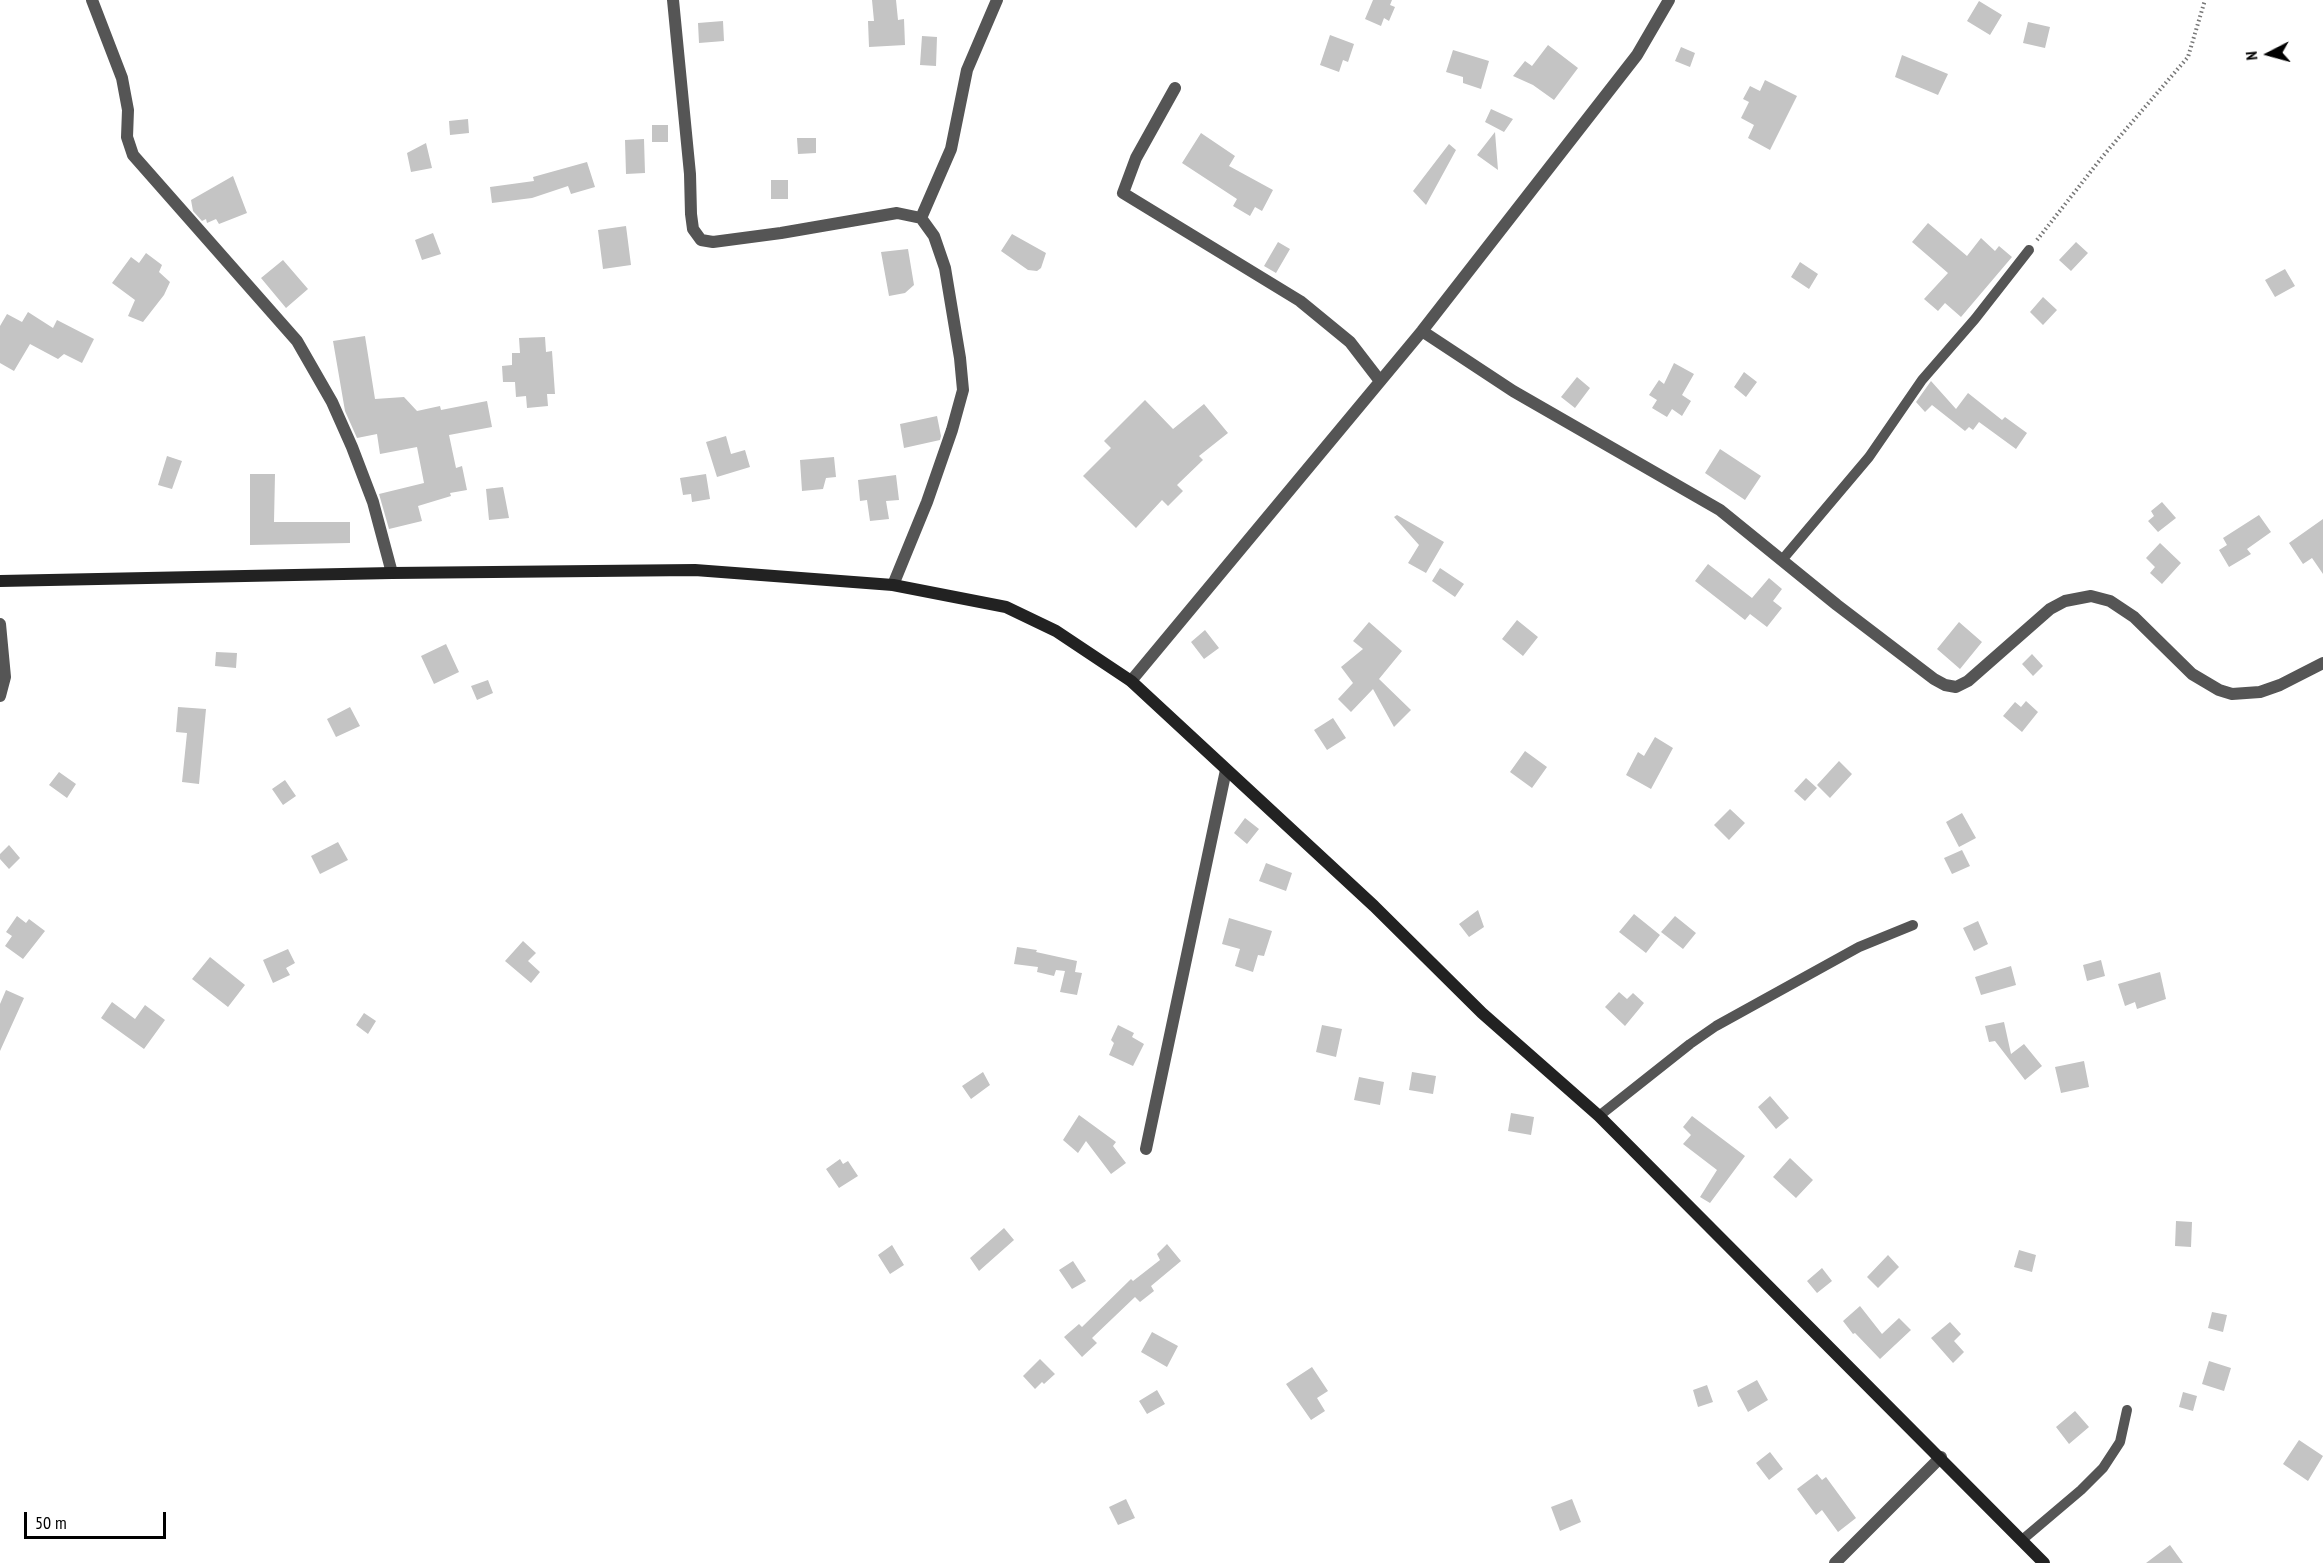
<!DOCTYPE html>
<html>
<head>
<meta charset="utf-8">
<style>
  body { margin:0 }
  #map { position:relative; width:2323px; height:1563px; overflow:hidden; background:#fff; font-family:"PT Sans Narrow",sans-serif }
  canvas { display:block }
  .north { position:absolute; left:2239px; top:24px; width:60px; height:60px; -webkit-text-stroke:4px #fff; paint-order:stroke; rotate:264deg; font-size:16px; font-weight:700; line-height:24px; text-align:center; color:#000 }
  .north::after { content:''; display:block; margin:auto; width:21px; height:27px; background:#000; clip-path:polygon(50% 0,100% 100%,50% 72%,0 100%) }
  .scale { position:absolute; left:24px; top:1512px; width:142px; height:27px; box-sizing:border-box; border:3px solid #000; border-top:0; padding-left:8px; font-size:18px; line-height:21px; white-space:nowrap; color:#000; -webkit-text-stroke:4px #fff; paint-order:stroke }
</style>
</head>
<body>
<div id="map">
<canvas width="2323" height="1563"></canvas>
<div class="north">N</div>
<div class="scale">50 m</div>
</div>
<script>
const context = document.querySelector('canvas').getContext('2d');
context.lineJoin = 'round';
function paint(path, color) { context.fillStyle = color; context.fill(path, 'evenodd'); }
const toPath = rows => new Path2D(rows.map(r => 'M' + r).join(''));
function strokePath(path, color, width, dash) { context.strokeStyle = color; context.lineWidth = width; context.lineCap = dash ? 'butt' : 'round'; context.setLineDash(dash || []); context.stroke(path); }
const building = toPath([
  [872,0,896,0,898,20,904,19,905,45,869,47,868,21,874,21],
  [1373,0,1392,0,1390,5,1395,7,1389,21,1384,18,1381,26,1365,19],
  [1979,1,2002,15,1990,35,1967,21],
  [723,21,724,41,699,43,698,23],
  [2028,22,2050,27,2045,48,2023,43],
  [1330,35,1354,44,1348,62,1343,60,1339,72,1320,65],
  [922,36,937,37,936,66,920,65],
  [1548,45,1578,68,1554,100,1533,85,1513,76,1525,61,1532,66],
  [1681,47,1695,53,1690,67,1675,61],
  [1453,50,1489,61,1481,89,1463,83,1463,77,1446,72],
  [1902,55,1948,74,1938,95,1895,77],
  [1765,80,1797,96,1770,150,1748,138,1754,125,1741,118,1749,102,1743,99,1750,86,1760,91],
  [1491,109,1513,119,1504,132,1485,122],
  [468,119,469,133,450,135,449,121],
  [652,125,668,125,668,142,652,142],
  [1495,132,1498,170,1477,155],
  [1201,133,1235,156,1229,166,1273,190,1262,211,1255,207,1250,216,1233,206,1237,199,1182,163],
  [797,138,816,138,816,153,798,154],
  [644,139,645,173,626,174,625,140],
  [426,143,432,168,411,172,407,153],
  [1449,144,1456,150,1426,205,1413,191],
  [587,162,595,187,571,194,568,186,532,198,492,203,490,187,534,181,533,177],
  [233,176,247,213,219,224,216,219,207,223,206,219,202,221,193,211,191,200],
  [771,180,788,180,788,199,771,199],
  [1928,223,1967,256,1981,238,1995,251,1999,246,2012,257,1961,317,1945,303,1938,311,1924,299,1948,273,1912,242],
  [626,226,631,265,603,269,598,230],
  [433,233,441,254,422,260,415,240],
  [1012,234,1046,253,1041,268,1037,271,1028,270,1001,251],
  [1278,242,1290,249,1276,273,1264,266],
  [2076,242,2088,253,2071,271,2059,260],
  [908,249,914,285,905,293,889,296,881,252],
  [146,253,162,265,159,272,170,282,164,295,143,322,128,316,135,300,112,283,131,257,139,263],
  [283,260,308,289,286,308,261,278],
  [1800,262,1818,274,1809,289,1791,277],
  [2285,269,2295,286,2275,297,2265,280],
  [2043,297,2057,310,2043,325,2030,312],
  [28,312,53,328,57,320,94,339,82,363,64,354,58,359,30,344,14,371,0,363,0,326,7,314,22,322],
  [365,336,375,399,404,397,417,411,440,406,441,410,487,401,492,427,449,435,456,468,462,466,467,490,450,493,451,496,418,506,422,521,389,529,379,494,424,483,417,447,380,454,377,434,357,438,345,411,333,341],
  [545,337,546,352,552,351,555,394,547,394,548,406,527,408,526,396,516,397,515,382,503,382,502,366,512,365,512,353,520,353,519,338],
  [1674,363,1694,374,1682,395,1691,401,1682,416,1672,409,1667,417,1652,408,1657,400,1649,395,1659,380,1664,384],
  [1744,372,1757,382,1746,397,1734,387],
  [1577,377,1590,388,1575,408,1561,397],
  [1931,381,1956,409,1968,393,2002,420,2005,417,2027,433,2016,449,1979,422,1973,430,1969,427,1965,431,1932,405,1925,412,1916,402],
  [1145,400,1173,429,1204,404,1228,433,1199,456,1203,460,1177,485,1183,491,1168,506,1162,500,1136,528,1083,476,1111,448,1104,441],
  [937,416,941,436,940,440,904,448,900,424],
  [726,436,731,454,745,450,750,467,717,477,706,442],
  [1720,449,1761,476,1745,500,1705,473],
  [167,456,182,461,172,489,158,485],
  [834,457,836,477,826,478,823,489,802,491,800,460],
  [250,474,275,474,274,522,350,522,350,543,250,545],
  [706,474,710,499,692,502,691,494,683,495,680,478],
  [896,475,899,500,886,501,889,519,870,521,867,500,860,501,858,480],
  [503,487,509,518,489,520,486,489],
  [2162,502,2176,518,2158,532,2148,521,2154,516,2151,511],
  [1397,515,1444,542,1426,573,1408,563,1419,545,1394,517],
  [2259,515,2271,532,2247,549,2251,554,2229,567,2219,550,2227,545,2223,538],
  [2323,519,2323,574,2312,558,2303,564,2289,543],
  [2160,543,2181,563,2162,584,2150,573,2155,567,2146,558],
  [1708,564,1752,598,1769,578,1782,589,1773,601,1782,608,1767,627,1750,614,1745,620,1695,581],
  [1440,568,1464,584,1455,597,1432,581],
  [1517,620,1538,637,1523,656,1502,639],
  [1369,622,1402,651,1379,679,1411,710,1394,727,1373,689,1351,712,1338,699,1353,683,1341,667,1363,649,1353,641],
  [1959,622,1982,642,1960,669,1937,649],
  [1205,630,1219,648,1204,659,1191,642],
  [446,644,459,672,434,684,421,656],
  [216,652,237,653,236,668,215,666],
  [2032,654,2043,666,2033,676,2022,664],
  [488,680,493,693,477,700,471,686],
  [2026,701,2038,712,2022,732,2003,716,2015,702,2021,707],
  [178,707,206,709,199,784,182,782,187,733,176,732],
  [350,707,360,726,336,737,327,719],
  [1333,718,1346,738,1327,750,1314,730],
  [1655,737,1673,748,1651,789,1626,775,1638,752,1644,756],
  [1525,751,1547,767,1532,788,1510,772],
  [1839,761,1852,774,1830,798,1817,785],
  [59,772,76,784,67,798,49,785],
  [1806,778,1817,788,1805,801,1794,791],
  [285,780,296,796,283,805,272,789],
  [1730,809,1745,823,1729,840,1714,825],
  [1962,813,1976,838,1959,847,1946,822],
  [1245,818,1259,829,1247,844,1234,833],
  [338,842,348,860,320,874,311,856],
  [9,845,20,858,9,869,0,859,0,854],
  [1962,850,1970,866,1952,874,1944,858],
  [1266,863,1292,873,1286,891,1259,881],
  [1478,910,1484,927,1469,937,1459,924],
  [1634,914,1660,935,1646,953,1619,932],
  [17,916,26,923,29,919,45,931,23,959,5,946,12,936,6,932],
  [1675,916,1696,933,1683,949,1661,932],
  [1229,918,1272,931,1264,956,1258,955,1253,972,1235,966,1240,949,1222,944],
  [1978,921,1988,944,1974,951,1963,928],
  [523,941,536,953,528,961,540,972,531,983,505,961],
  [1017,947,1037,950,1036,952,1077,961,1075,972,1082,973,1077,995,1060,992,1065,971,1056,970,1054,976,1037,972,1038,967,1014,964],
  [288,949,295,963,286,968,290,975,273,983,263,960],
  [210,957,245,985,228,1007,192,979],
  [2101,960,2105,976,2087,981,2083,965],
  [2011,966,2016,985,1981,995,1975,977],
  [2160,972,2166,999,2137,1009,2135,1002,2125,1006,2118,984],
  [6,990,24,998,0,1051,0,1004],
  [1619,992,1627,999,1633,993,1644,1003,1625,1026,1605,1007],
  [112,1002,135,1019,145,1005,165,1020,144,1049,101,1018],
  [364,1013,376,1021,368,1034,356,1025],
  [2004,1022,2011,1054,2024,1044,2042,1066,2025,1080,1995,1041,1989,1042,1985,1026],
  [1118,1025,1134,1033,1132,1037,1144,1044,1133,1066,1109,1055,1114,1043,1111,1040],
  [1322,1025,1342,1029,1336,1057,1316,1052],
  [2084,1061,2089,1087,2061,1093,2055,1067],
  [983,1072,990,1085,971,1099,962,1086],
  [1412,1072,1436,1076,1433,1094,1409,1090],
  [1359,1077,1384,1082,1380,1105,1354,1100],
  [1770,1096,1789,1118,1776,1129,1758,1107],
  [1511,1113,1534,1117,1531,1135,1508,1131],
  [1079,1115,1116,1142,1113,1146,1126,1163,1111,1174,1086,1141,1078,1153,1063,1140],
  [1692,1116,1745,1156,1710,1203,1700,1197,1717,1170,1683,1144,1691,1135,1683,1127],
  [1790,1158,1813,1180,1796,1198,1773,1177],
  [840,1159,843,1164,848,1161,858,1176,839,1188,826,1169],
  [2176,1221,2192,1222,2191,1247,2175,1246],
  [1004,1228,1014,1240,979,1271,970,1258],
  [1167,1244,1181,1261,1151,1286,1154,1291,1140,1302,1135,1297,1092,1338,1097,1343,1082,1357,1064,1337,1079,1324,1082,1327,1131,1279,1133,1281,1160,1260,1157,1254],
  [892,1245,904,1265,890,1274,878,1255],
  [2019,1250,2036,1255,2032,1272,2014,1267],
  [1888,1255,1899,1267,1878,1288,1867,1277],
  [1073,1261,1086,1281,1072,1289,1059,1270],
  [1822,1268,1832,1281,1817,1293,1807,1281],
  [1860,1306,1882,1334,1899,1318,1911,1330,1880,1359,1855,1333,1853,1334,1843,1321],
  [2212,1312,2227,1315,2223,1332,2208,1328],
  [1950,1322,1961,1334,1954,1341,1964,1352,1953,1363,1931,1338],
  [1152,1332,1178,1346,1167,1367,1141,1352],
  [1040,1359,1055,1374,1044,1384,1042,1382,1035,1389,1023,1376],
  [2209,1361,2231,1368,2224,1391,2202,1384],
  [1312,1367,1328,1391,1317,1398,1325,1411,1311,1420,1286,1384],
  [1757,1380,1768,1400,1748,1412,1737,1391],
  [1707,1385,1713,1402,1698,1407,1693,1390],
  [1157,1390,1165,1404,1147,1414,1139,1401],
  [2183,1392,2197,1396,2193,1411,2179,1407],
  [2075,1411,2089,1427,2069,1444,2056,1427],
  [2299,1440,2323,1456,2308,1481,2283,1464],
  [1770,1452,1783,1469,1769,1480,1756,1463],
  [1817,1474,1822,1480,1826,1477,1856,1518,1838,1532,1822,1510,1816,1515,1797,1489],
  [1126,1499,1135,1518,1118,1525,1109,1507],
  [1572,1499,1581,1522,1560,1531,1551,1507],
  [2170,1545,2183,1563,2146,1563]
]);
const path = toPath([
  [2037,240,2103,156,2188,57,2205,0]
]);
const lane = toPath([
  [1782,560,1869,457,1922,380,1975,319,2029,250],
  [1599,1116,1690,1044,1716,1026,1859,947,1913,925],
  [2022,1540,2081,1490,2103,1468,2120,1442,2127,1410]
]);
const street = toPath([
  [92,0,122,78,128,110,127,137,133,155,297,341,332,402,352,447,373,502,392,573],
  [673,0,690,174,691,214,693,229,701,240,713,242,781,233,897,213,921,218,934,236,945,268,960,358,963,390,952,430,927,502,893,585],
  [1175,88,1136,158,1123,193,1300,301,1350,342,1380,381],
  [921,218,951,149,967,70,997,0],
  [1422,331,1513,391,1720,510,1837,605,1934,679,1945,685,1956,687,1968,681,2050,609,2065,601,2091,596,2110,601,2134,617,2192,674,2219,690,2232,694,2260,692,2280,685,2323,663],
  [0,624,5,677,0,696],
  [1131,681,1422,331,1637,55,1669,0],
  [1146,1149,1226,770],
  [1835,1563,1941,1457]
]);
const secondary = toPath([
  [0,581,392,573,695,570,893,585,1006,607,1056,631,1131,681,1374,906,1482,1013,1599,1116,2044,1563]
]);
paint(building, '#c4c4c4');
strokePath(path, '#777', 4, [1.5, 3]);
strokePath(lane, '#555', 10);
strokePath(street, '#555', 12);
strokePath(secondary, '#222', 12);
</script>
</body>
</html>
